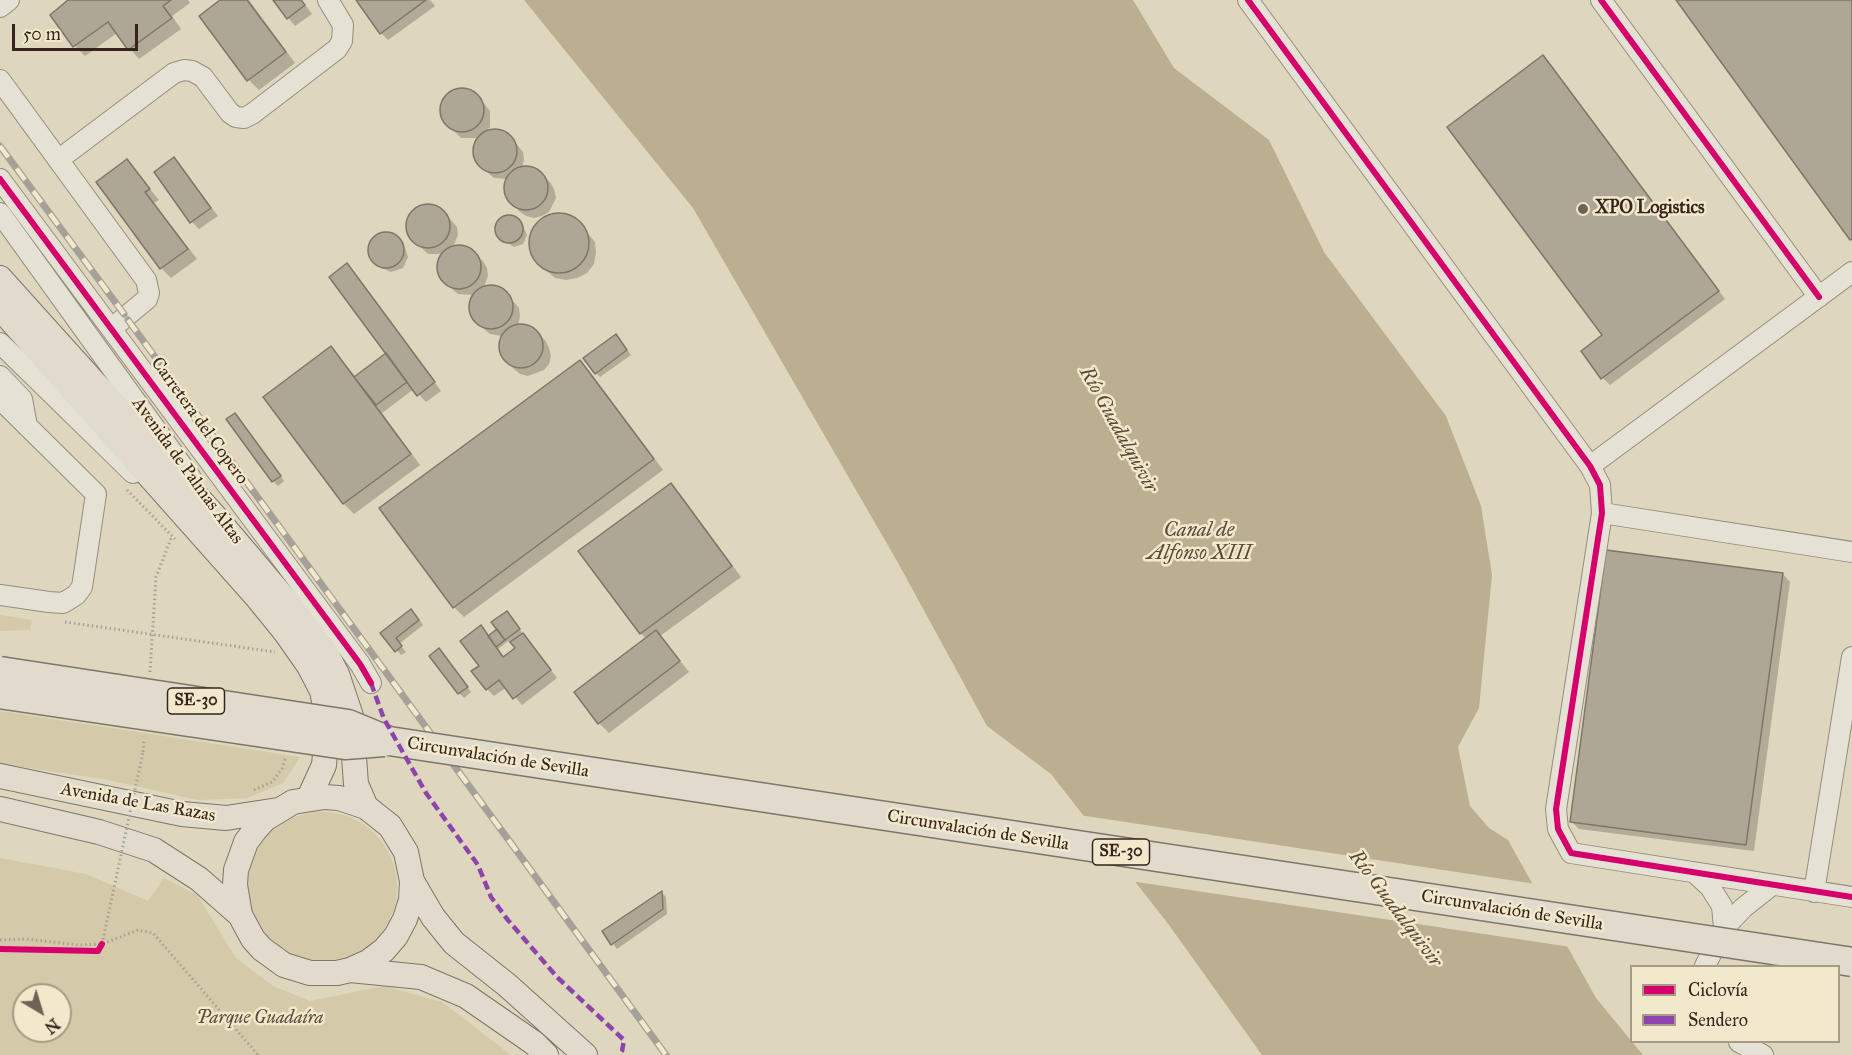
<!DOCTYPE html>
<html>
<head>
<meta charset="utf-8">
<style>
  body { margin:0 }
  #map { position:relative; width:1852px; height:1055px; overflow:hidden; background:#ded6bd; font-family:"IM FELL Great Primer",serif }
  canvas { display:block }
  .legend { position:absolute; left:1630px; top:965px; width:210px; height:78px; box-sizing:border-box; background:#f2e9cc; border:2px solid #a79a86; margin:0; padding:8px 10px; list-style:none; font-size:18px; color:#37241d }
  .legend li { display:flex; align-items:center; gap:12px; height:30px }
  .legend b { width:30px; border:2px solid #a79a86 }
  .north { position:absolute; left:12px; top:983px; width:60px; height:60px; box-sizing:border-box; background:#f2e9cc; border:2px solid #a79a86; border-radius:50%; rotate:142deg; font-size:16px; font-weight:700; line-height:24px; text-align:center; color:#37241d }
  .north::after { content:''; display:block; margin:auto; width:21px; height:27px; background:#716255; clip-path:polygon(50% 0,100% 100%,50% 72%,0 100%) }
  .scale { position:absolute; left:12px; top:24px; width:126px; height:27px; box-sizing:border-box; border:3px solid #37241d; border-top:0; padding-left:8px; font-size:18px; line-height:21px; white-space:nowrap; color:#37241d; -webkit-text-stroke:4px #f2e9cc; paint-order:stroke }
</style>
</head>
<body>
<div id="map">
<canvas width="1852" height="1055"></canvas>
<ul class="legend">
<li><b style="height:8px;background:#d6006c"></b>Ciclovía</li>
<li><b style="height:8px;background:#8e44ad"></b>Sendero</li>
</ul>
<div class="north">N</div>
<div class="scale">50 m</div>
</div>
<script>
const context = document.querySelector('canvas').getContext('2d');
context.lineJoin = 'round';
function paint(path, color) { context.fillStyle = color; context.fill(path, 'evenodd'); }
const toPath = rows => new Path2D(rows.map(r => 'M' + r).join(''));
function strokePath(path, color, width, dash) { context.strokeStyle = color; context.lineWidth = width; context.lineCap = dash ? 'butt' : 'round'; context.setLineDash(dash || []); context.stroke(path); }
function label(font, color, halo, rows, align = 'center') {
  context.font = font + ' "IM FELL Great Primer",serif'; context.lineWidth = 5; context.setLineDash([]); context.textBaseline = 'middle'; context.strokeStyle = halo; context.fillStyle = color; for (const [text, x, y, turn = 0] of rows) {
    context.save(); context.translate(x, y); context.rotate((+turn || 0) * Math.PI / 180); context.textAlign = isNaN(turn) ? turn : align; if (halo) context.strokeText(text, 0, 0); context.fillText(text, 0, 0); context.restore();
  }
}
const green = toPath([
  [0,615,32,620,30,630,0,631],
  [0,711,300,757,283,783,247,798,198,800,104,779,0,764],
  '247 887a75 75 0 1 1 150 0a75 75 0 1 1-150 0Z',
  [0,858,86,874,148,901,164,878,197,895,236,958,273,986,310,1001,384,986,442,1002,511,1055,0,1055],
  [24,995,60,995,60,1031,24,1031]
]);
const water = toPath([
  [524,0,1133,0,1174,68,1269,140,1324,252,1446,416,1481,506,1492,575,1479,708,1458,747,1470,806,1489,828,1508,840,1596,998,1643,1055,1262,1055,1169,925,1051,774,987,726,897,561,693,208]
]);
const pier = toPath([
  [1079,815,1536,884,1571,947,1130,881]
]);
const shadow = toPath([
  [69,0,188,0,190,3,172,16,181,29,139,59,117,33,85,56,75,46,52,15],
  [223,0,249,0,295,63,259,90,249,80,201,16],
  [274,0,302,0,312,14,295,26],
  [358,0,430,0,435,6,388,40,381,33],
  [1550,65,1725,299,1610,385,1603,378,1605,335],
  [463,89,471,91,478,96,490,111,490,127,487,131,496,130,503,132,510,136,523,152,524,160,522,168,535,169,550,182,554,189,556,198,549,212,542,216,534,218,526,216,519,211,506,196,505,188,507,179,494,178,479,165,475,158,474,150,478,138,461,138,447,124,442,117,441,109,443,101,448,95,455,90],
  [174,159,218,216,199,229,192,222],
  [127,161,159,200,154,203,197,259,171,278,161,268],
  [429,205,437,207,444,212,457,227,458,235,453,247,468,248,483,261,487,268,488,276,484,287,492,286,500,288,506,293,519,308,520,316,518,326,530,327,545,340,549,348,551,356,549,364,544,370,528,376,520,374,514,369,501,354,500,346,502,336,490,334,475,321,471,314,470,306,474,295,458,294,443,281,439,274,438,266,442,254,428,254,413,240,409,233,407,225,409,217,421,206],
  [560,214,571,217,580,224,595,242,596,253,594,264,587,273,577,278,566,280,555,278,538,263,532,253,530,242,533,231,540,222,549,216],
  [509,217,523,226,527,235,523,244,514,247,500,238,496,229,500,220],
  [387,234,399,239,404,245,408,257,403,268,391,272,380,267,374,262,370,250,375,238],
  [347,265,441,391,426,402,414,389,382,413,420,465,354,514,344,504,265,397,331,348,356,377,388,354],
  [620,341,631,355,600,377,596,373],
  [580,362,590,372,663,470,464,617,454,607],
  [240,420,284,481,278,486,273,481],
  [671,485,681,495,741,577,660,636,689,672,609,733,599,723,646,639,641,633],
  [1783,574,1790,582,1754,851,1579,829,1571,821],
  [416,615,423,625,399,644,406,652,401,655,383,633],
  [511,618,557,678,522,705,507,687,494,696,487,689,481,666,489,637],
  [508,641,511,644,513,643,517,648,505,658,498,649],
  [443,655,471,692,464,698,459,693],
  [662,893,666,897,667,914,617,949,604,932]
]);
const building = toPath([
  [68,0,171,0,163,6,172,18,128,50,108,22,73,47,50,15,68,0],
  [220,0,247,0,286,52,247,81,199,16,220,0],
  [273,0,301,0,305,5,287,19,273,0],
  [356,0,426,0,380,34,356,0],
  [1676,0,1852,0,1852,239,1850,240,1676,0],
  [1543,55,1719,291,1601,379,1581,351,1602,335,1447,127,1543,55],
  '440 110a22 22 0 1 1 44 0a22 22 0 1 1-44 0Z',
  '473 151a22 22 0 1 1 44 0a22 22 0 1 1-44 0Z',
  [174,157,211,208,190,223,154,172,174,157],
  [127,159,150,189,145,192,188,249,160,269,96,182,127,159],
  '504 188a22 22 0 1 1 44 0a22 22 0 1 1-44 0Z',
  '406 226a22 22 0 1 1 44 0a22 22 0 1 1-44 0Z',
  '529 243a30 30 0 1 1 60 0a30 30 0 1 1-60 0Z',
  '495 229a14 14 0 1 1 28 0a14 14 0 1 1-28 0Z',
  '368 250a18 18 0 1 1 36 0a18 18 0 1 1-36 0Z',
  '437 267a22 22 0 1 1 44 0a22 22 0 1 1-44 0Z',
  [347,263,435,382,417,396,329,277,347,263],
  '469 307a22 22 0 1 1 44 0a22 22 0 1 1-44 0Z',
  '499 346a22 22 0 1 1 44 0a22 22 0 1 1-44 0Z',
  [616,334,627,350,595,374,583,358,616,334],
  [331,346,411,454,343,504,263,397,331,346],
  [386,353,407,382,376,405,354,377,386,353],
  [580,360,654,459,453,608,379,508,580,360],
  [235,413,281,476,272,482,226,419,235,413],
  [671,483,732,566,640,634,578,551,671,483],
  [1606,550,1783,573,1746,845,1570,822,1606,550],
  [411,609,419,620,396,638,402,646,395,652,380,633,411,609],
  [507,611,520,629,505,640,491,622,507,611],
  [481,625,503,657,515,648,510,642,523,633,551,670,513,699,499,680,486,690,471,671,479,666,460,641,481,625],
  [497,629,505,640,496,647,488,636,497,629],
  [656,630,680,661,598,724,574,692,656,630],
  [439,648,468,687,458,694,429,656,439,648],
  [662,891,663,909,611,945,602,931,662,891]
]);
const path = toPath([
  [127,490,175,539],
  [65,622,275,652],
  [150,672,156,577,172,536],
  [143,752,144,739],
  [254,790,272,782,282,769,285,759],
  [0,940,26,939,79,945,102,944,138,930,153,933,258,1055]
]);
const minor = toPath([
  [1248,0,1590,466,1600,485,1602,513,1556,809,1558,829,1571,853,1852,897],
  [1601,0,1819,297],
  [0,7,9,0],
  [0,80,146,280,149,293,147,299,112,328],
  [58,160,174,73,184,70,192,71,203,77,230,113,236,117,244,118,252,114,337,49,342,41,343,25,328,0],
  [0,179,360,664,371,683],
  [0,213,191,478],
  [0,343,133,473],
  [0,376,22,399,27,426],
  [0,399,96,494,82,587,76,595,63,603,49,602,0,595],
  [1590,466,1852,272],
  [1602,513,1852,552],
  [1696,874,1710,887,1722,906,1724,928],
  [1814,892,1852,657],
  [1705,966,1724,928,1743,908,1772,885],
  [1739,1042,1763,1055]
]);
const major = toPath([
  [0,278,218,520,289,604,326,653,337,674,351,716,356,784,366,807],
  [0,308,256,596,286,633,309,666,322,691,328,721,324,765,309,798],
  [0,776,182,814,226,818,278,810],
  [0,809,99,832,154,850,199,879,240,915],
  [412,881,433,917,454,943,507,985,585,1055],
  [350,970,368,962,384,950,396,936,405,919,411,900,412,881,406,852,390,826,366,807,339,798,324,797,293,802,265,819,255,830,246,842,236,870,235,885,240,915,253,939,262,949,284,965,310,973,337,973,350,970,421,977,466,996,534,1043,546,1055]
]);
const rail = toPath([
  [0,146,124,314],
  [128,320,666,1055]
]);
const pathBridge = toPath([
  [102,944,143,752]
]);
const highwayBridge = toPath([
  [0,671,348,724,389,741,1852,962],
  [0,694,345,745,384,742]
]);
const quiet = toPath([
  [371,683,384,719,426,793,478,865,491,897,507,919,557,977,624,1040,622,1051,619,1055]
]);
const cycleway = toPath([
  [1248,0,1590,466,1600,485,1602,513,1556,809,1558,829,1571,853,1852,897],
  [1601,0,1819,297],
  [0,179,360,664,371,683],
  [0,949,98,951,102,944]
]);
const markers = [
  [1583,209,6,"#716255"]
];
const shields = [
  [196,701,57],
  [1121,852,57]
];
const shieldNames = [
  ["SE-30",196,701],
  ["SE-30",1121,852]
];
const poiNames = [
  ["XPO Logistics",1595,209]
];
const streetNames = [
  ["Carretera del Copero",199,421,54],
  ["Avenida de Palmas Altas",187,471,54],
  ["Circunvalación de Sevilla",498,758,9],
  ["Avenida de Las Razas",138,803,10],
  ["Circunvalación de Sevilla",978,831,9],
  ["Circunvalación de Sevilla",1512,911,9]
];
const parkNames = [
  ["Parque Guadaíra",260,1019]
];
const waterNames = [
  ["Río Guadalquivir",1118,430,61],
  ["Canal de",1199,531],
  ["Alfonso XIII",1199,554],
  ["Río Guadalquivir",1395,909,53]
];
paint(green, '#d4c9a8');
paint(water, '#bcaf91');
paint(pier, '#ded6bd');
paint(shadow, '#0003');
paint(building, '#aea796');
strokePath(building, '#7e7669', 1.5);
strokePath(minor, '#958e7f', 22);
strokePath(major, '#7e7669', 26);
strokePath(path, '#a6a198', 3, [1.5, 3]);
strokePath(minor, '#e5e1d4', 20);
strokePath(major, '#e0dbcd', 24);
strokePath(rail, '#a6a198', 7);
strokePath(rail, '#f2e9cc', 4.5, [14]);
strokePath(highwayBridge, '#7e7669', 31, []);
strokePath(pathBridge, '#a6a198', 3, [1.5, 3]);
strokePath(highwayBridge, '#e0dbcd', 28);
strokePath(quiet, '#8e44ad', 4.5, [9, 4.5]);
strokePath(cycleway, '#d6006c', 6);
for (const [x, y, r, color] of markers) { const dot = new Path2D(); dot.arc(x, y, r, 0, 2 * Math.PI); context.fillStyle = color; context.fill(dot); strokePath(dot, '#f2e9cc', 2); }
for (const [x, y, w] of shields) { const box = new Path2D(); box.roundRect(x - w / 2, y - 13, w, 26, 4.5); context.fillStyle = '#f2e9cc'; context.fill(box); strokePath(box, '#37241d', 1.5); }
label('bold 16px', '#37241d', null, shieldNames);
label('bold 18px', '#37241d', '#f2e9cc', poiNames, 'left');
label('18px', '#37241d', '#f2e9cc', streetNames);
label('italic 18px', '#5c4a3c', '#f2e9cc', parkNames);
label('italic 20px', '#5b493a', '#f2e9cc', waterNames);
</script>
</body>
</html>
